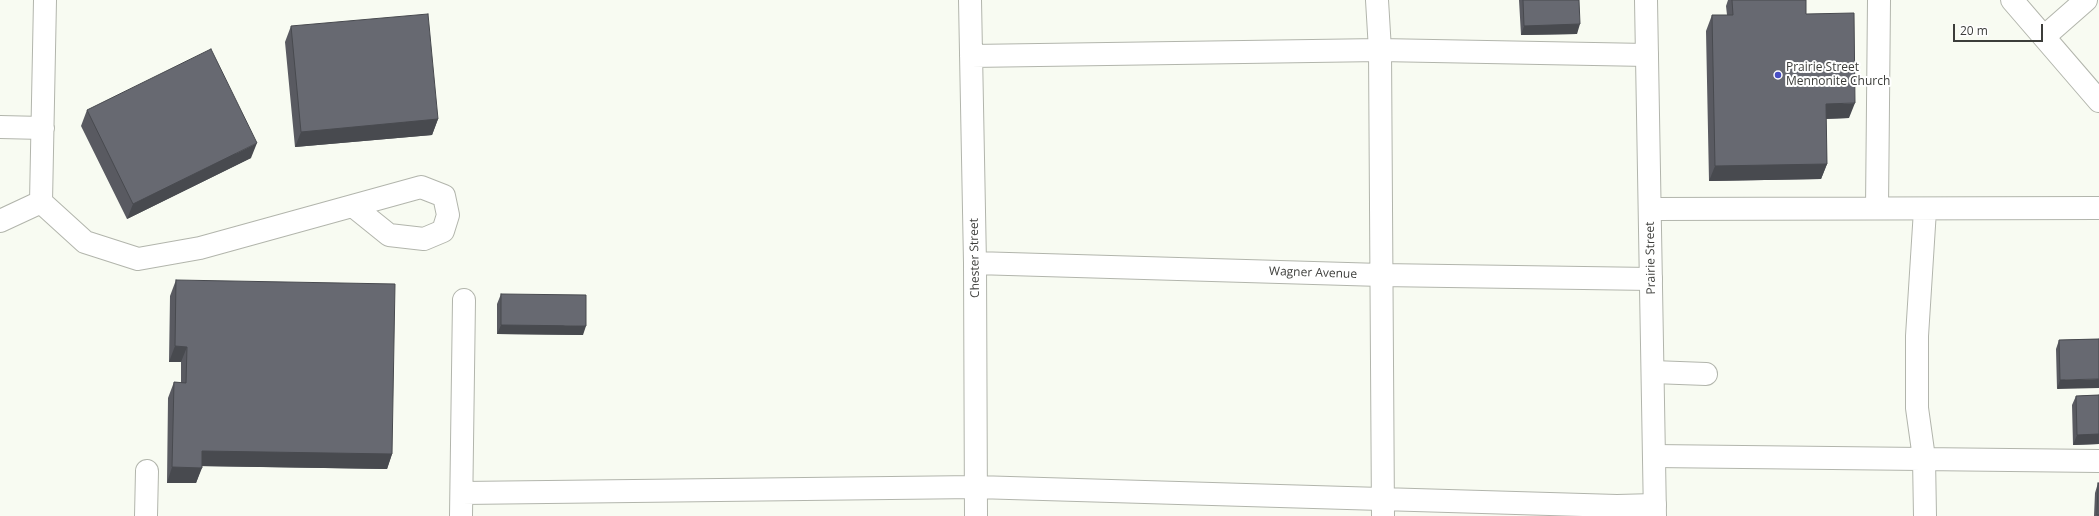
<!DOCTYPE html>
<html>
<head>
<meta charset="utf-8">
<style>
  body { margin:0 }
  #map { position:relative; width:2099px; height:516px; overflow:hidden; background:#f8fbf2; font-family:"Open Sans",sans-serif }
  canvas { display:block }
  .scale { position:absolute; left:1953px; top:24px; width:90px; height:18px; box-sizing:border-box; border:2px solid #3c3d3a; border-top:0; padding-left:5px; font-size:12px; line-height:14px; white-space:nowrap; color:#3c3d3a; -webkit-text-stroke:3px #fff; paint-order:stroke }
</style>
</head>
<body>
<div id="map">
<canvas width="2099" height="516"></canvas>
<div class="scale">20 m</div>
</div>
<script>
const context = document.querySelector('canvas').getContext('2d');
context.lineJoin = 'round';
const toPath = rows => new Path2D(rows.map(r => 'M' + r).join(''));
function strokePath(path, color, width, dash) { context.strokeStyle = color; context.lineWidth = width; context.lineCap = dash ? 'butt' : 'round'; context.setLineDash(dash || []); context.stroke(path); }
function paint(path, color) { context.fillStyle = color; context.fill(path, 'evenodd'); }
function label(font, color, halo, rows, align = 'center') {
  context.font = font + ' "Open Sans",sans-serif'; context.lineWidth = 4; context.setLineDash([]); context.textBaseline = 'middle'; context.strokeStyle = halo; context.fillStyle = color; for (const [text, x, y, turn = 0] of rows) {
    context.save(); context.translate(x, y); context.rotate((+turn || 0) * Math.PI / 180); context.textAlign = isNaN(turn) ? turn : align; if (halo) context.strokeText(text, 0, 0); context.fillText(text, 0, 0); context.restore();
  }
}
const minor = toPath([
  [45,0,41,202,85,242,138,259,200,248,421,187,444,196,448,215,443,231,424,239,389,235,353,206],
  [970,0,975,263,976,516],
  [1377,0,1380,50,1383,516],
  [2012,0,2099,101],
  [2045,36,2086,0],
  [971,56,1380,50,1647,55],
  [0,127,43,128],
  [1877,208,1879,0],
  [1650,209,2099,208],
  [0,221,41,202],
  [975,263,1381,275,1651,279],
  [1653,372,1706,374],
  [1654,456,2099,461],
  [462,493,976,487,1617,506,1655,505],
  [146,516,147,471],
  [461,516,464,300],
  [1925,516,1924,458,1917,408,1917,336,1925,210]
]);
const major = toPath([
  [1646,0,1655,516]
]);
const wall = toPath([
  [1519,0,1579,0,1577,34,1521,35],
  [1728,0,1806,0,1806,14,1849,118,1826,119,1827,164,1821,179,1709,181,1706,31,1712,15,1727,15,1726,6],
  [291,26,438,119,432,135,295,147,285,42],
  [87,110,251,158,127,219,81,126],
  [176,280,392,454,387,469,202,466,196,483,167,483,168,398,174,382,181,383,181,362,169,362,170,296],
  [501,294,583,335,497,334,497,304],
  [2099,339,2057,389,2056,349,2059,340],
  [2099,395,2099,444,2073,445,2072,405,2076,396],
  [2098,483,2099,516,2094,516,2095,493]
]);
const shadedWall = toPath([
  [1580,24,1577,34,1521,35,1524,26],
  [1855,103,1849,118,1820,119,1826,104],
  [438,119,432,135,295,147,301,132],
  [257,143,251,158,127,219,133,204],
  [1827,164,1821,179,1709,181,1715,166],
  [501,325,586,326,583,335,497,334],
  [175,346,187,347,181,362,169,362],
  [2099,379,2099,388,2057,389,2060,380],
  [2099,434,2099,444,2073,445,2077,435],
  [202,451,392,454,387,469,196,466],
  [172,467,202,468,196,483,167,483]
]);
const building = toPath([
  [1523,0,1579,0,1580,24,1524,26,1523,0],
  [1732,0,1806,0,1806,14,1854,13,1855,103,1826,104,1827,164,1715,166,1712,15,1733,15,1732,0],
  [428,14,438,119,301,132,291,26,428,14],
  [211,49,257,143,133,204,87,110,211,49],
  [176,280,395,284,392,454,202,451,202,468,172,467,174,382,186,383,187,347,175,346,176,280],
  [501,294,586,295,586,326,501,325,501,294],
  [2099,339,2099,379,2060,380,2059,340,2099,339],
  [2099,395,2099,434,2077,435,2076,396,2099,395],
  [2098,483,2099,483,2099,515,2097,515,2098,483]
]);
const markers = [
  [1778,75,4,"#484ec3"]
];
const poiNames = [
  ["Prairie Street",1786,68],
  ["Mennonite Church",1786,82]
];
const streetNames = [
  ["Chester Street",975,258,-91],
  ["Prairie Street",1651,258,-91],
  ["Wagner Avenue",1313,273,2]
];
strokePath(minor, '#b2b5ac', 24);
strokePath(major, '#b2b5ac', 24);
strokePath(minor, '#fff', 22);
strokePath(major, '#fff', 22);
paint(wall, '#595a61');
paint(shadedWall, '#484a4f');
paint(building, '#676971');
strokePath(building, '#484a4f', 1);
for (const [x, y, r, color] of markers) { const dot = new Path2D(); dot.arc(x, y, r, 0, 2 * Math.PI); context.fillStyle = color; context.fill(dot); strokePath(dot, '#fff', 1.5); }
label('12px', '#3c3d3a', '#fff', poiNames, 'left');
label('12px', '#3c3d3a', '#fff', streetNames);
</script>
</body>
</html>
